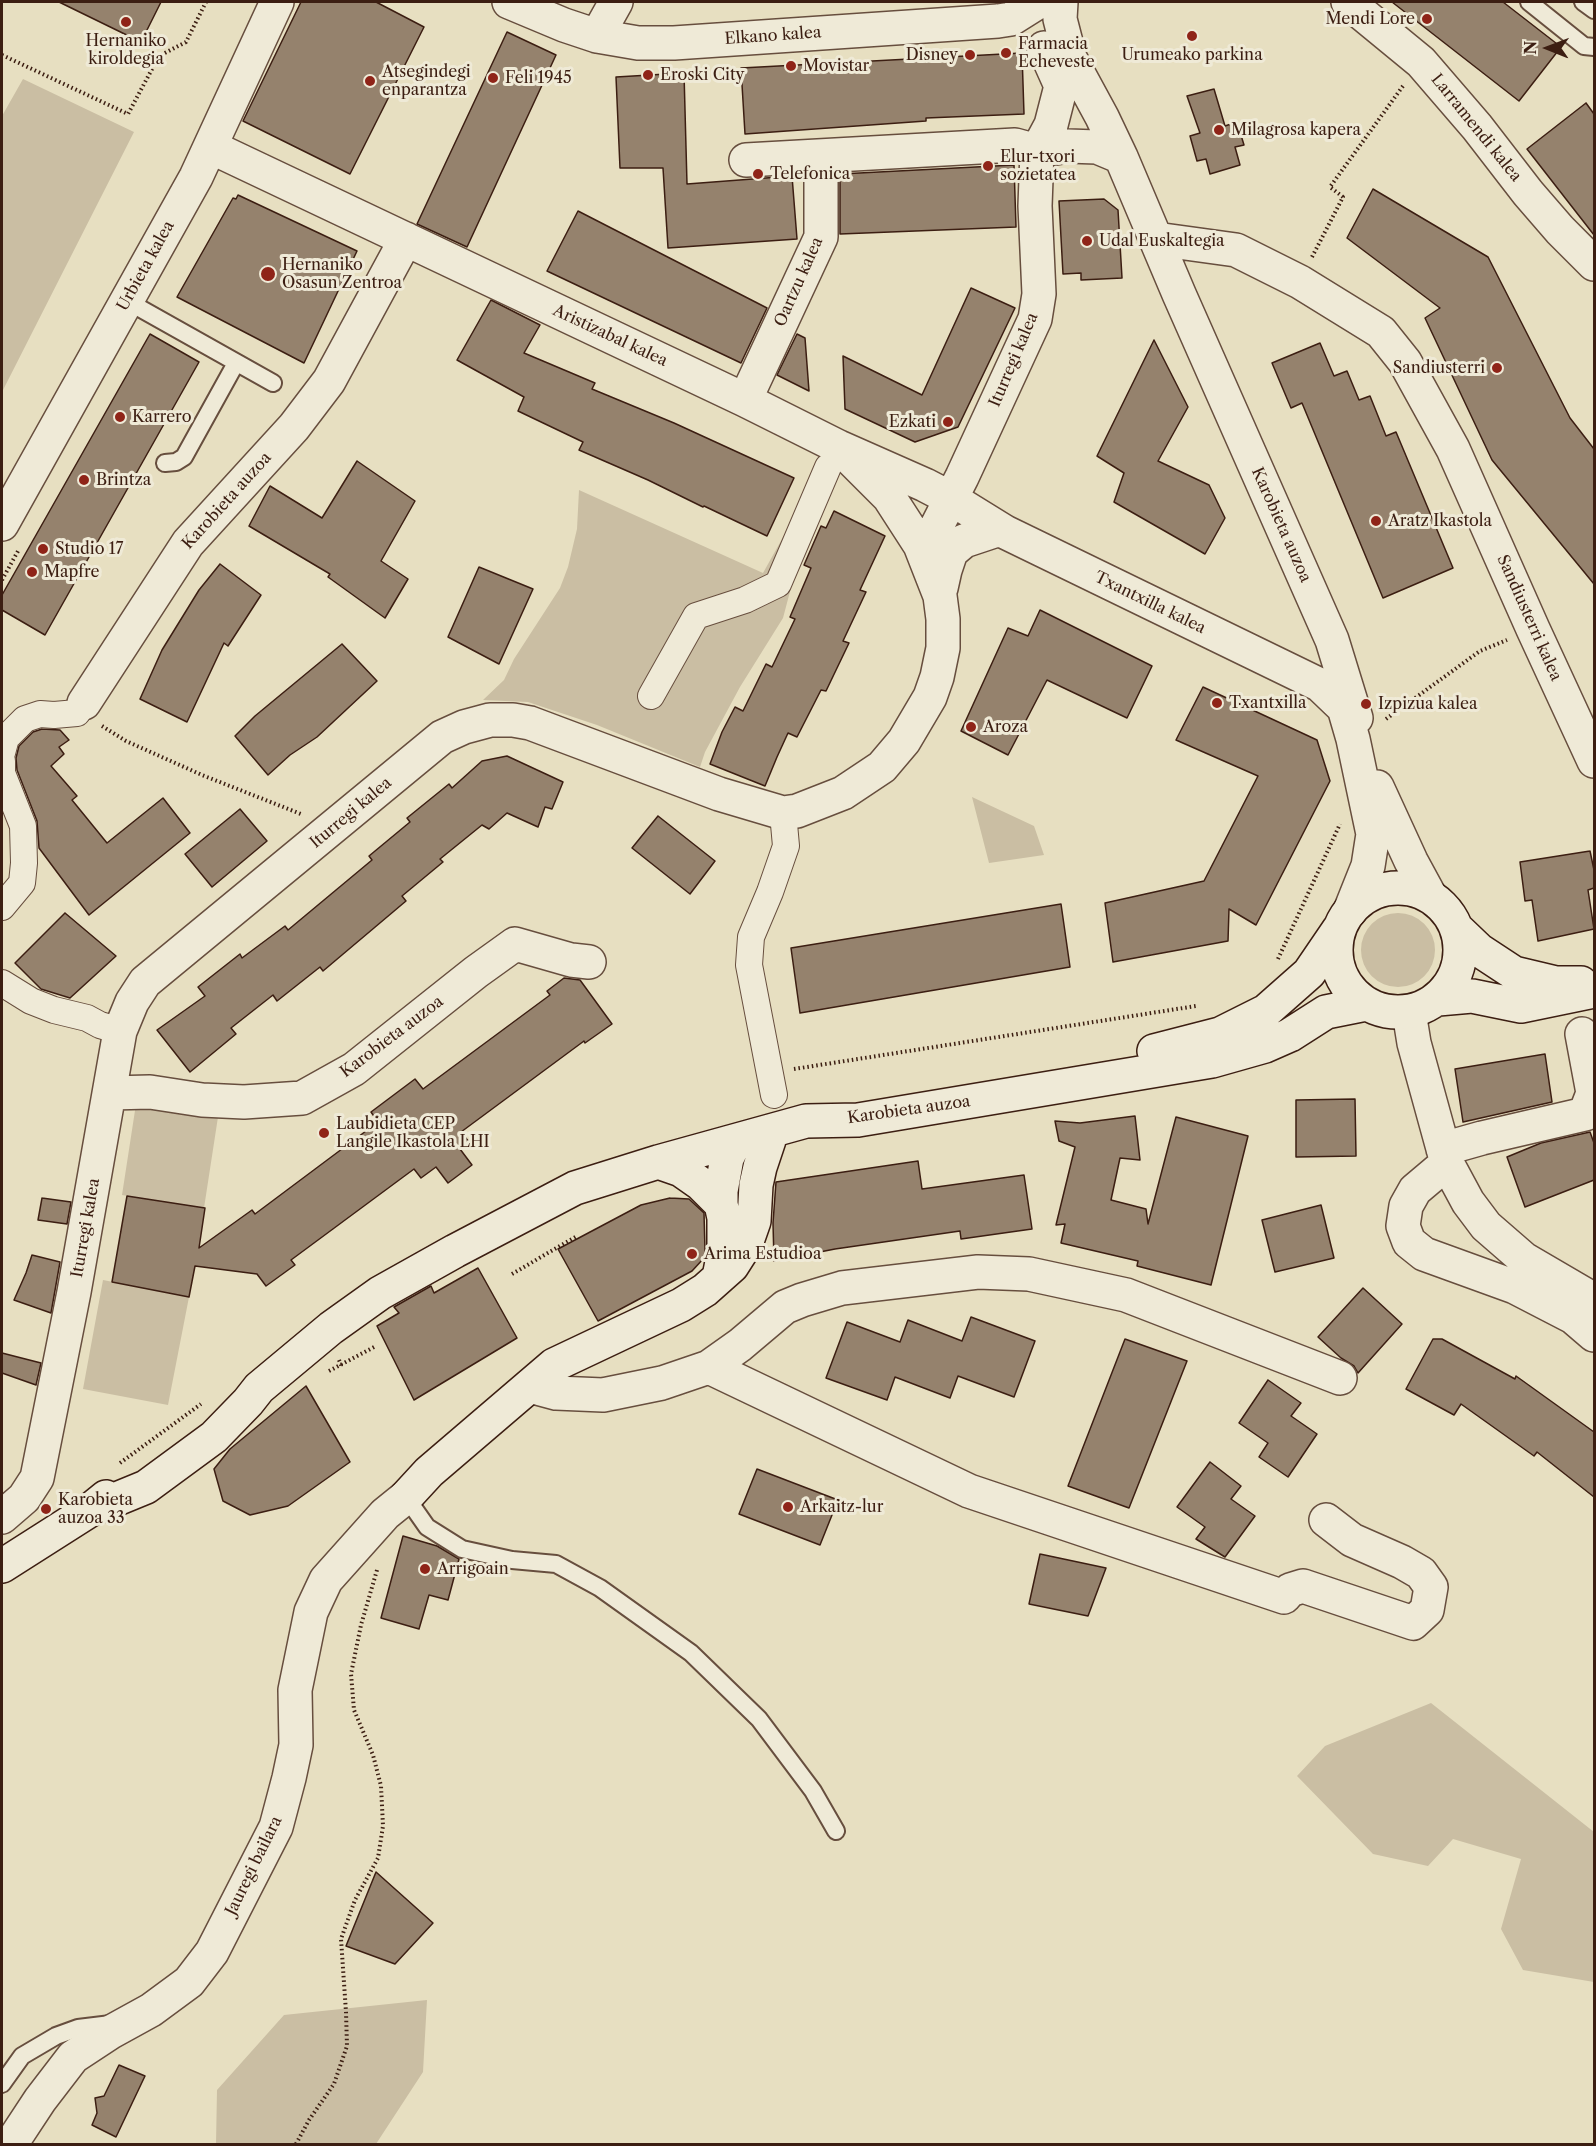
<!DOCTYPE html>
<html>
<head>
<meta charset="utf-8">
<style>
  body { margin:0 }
  #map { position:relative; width:1596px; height:2146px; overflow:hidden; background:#e7dfc1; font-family:"Libre Caslon Text",serif }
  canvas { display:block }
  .frame { position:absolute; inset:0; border:3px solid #3c1e12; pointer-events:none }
  .north { position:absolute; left:1518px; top:18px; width:60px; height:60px; -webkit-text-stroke:4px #efead7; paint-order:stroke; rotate:271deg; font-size:16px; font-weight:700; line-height:24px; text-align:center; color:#3c1e12 }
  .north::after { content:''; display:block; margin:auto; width:21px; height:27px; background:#3c1e12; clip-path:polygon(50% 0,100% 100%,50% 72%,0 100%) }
</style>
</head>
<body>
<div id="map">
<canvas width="1596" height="2146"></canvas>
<div class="frame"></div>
<div class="north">N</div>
</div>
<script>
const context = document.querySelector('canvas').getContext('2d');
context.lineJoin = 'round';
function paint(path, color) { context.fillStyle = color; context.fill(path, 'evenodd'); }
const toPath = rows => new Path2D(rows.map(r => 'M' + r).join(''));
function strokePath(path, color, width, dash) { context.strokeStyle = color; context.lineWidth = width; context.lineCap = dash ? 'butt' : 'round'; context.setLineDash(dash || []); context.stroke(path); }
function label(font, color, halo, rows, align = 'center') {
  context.font = font + ' "Libre Caslon Text",serif'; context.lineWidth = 6; context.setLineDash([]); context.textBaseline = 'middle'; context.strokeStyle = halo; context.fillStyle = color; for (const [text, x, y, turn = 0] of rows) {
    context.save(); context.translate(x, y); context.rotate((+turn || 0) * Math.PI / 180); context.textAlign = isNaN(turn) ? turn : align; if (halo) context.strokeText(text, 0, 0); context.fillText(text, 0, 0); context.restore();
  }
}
const green = toPath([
  [23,79,134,132,2,392,2,116],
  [579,490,763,573,792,521,792,584,783,618,740,687,705,752,700,767,597,725,528,702,483,700,504,680,514,659,560,588,568,567,577,529],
  [972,797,1034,826,1044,855,989,863],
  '1361 950a37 37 0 1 1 74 0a37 37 0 1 1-74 0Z',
  [136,1104,218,1117,204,1208,122,1195],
  [103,1280,189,1297,168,1405,83,1389],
  [1431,1703,1594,1832,1594,1982,1523,1970,1501,1929,1521,1859,1453,1839,1428,1866,1373,1854,1297,1776,1325,1746],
  [427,2000,423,2072,376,2144,216,2144,217,2090,284,2015]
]);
const building = toPath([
  [59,2,161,2,141,42,59,2],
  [301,2,376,2,424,27,350,174,243,121,301,2],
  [1392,2,1503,2,1561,47,1519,101,1392,2],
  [507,32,556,55,467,247,417,224,507,32],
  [1022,53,1024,114,926,118,926,121,745,134,741,68,1022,53],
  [684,73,687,184,792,176,797,239,668,248,663,168,620,168,616,77,684,73],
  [1214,89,1225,126,1237,122,1244,145,1235,147,1240,165,1210,174,1206,159,1197,161,1190,136,1200,133,1187,96,1214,89],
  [1586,103,1594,114,1594,235,1527,149,1586,103],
  [1014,165,1016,227,840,234,840,174,1014,165],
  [1373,189,1488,257,1570,418,1594,449,1594,584,1492,460,1425,318,1440,308,1347,238,1373,189],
  [238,195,357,251,304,363,177,297,233,198,236,199,238,195],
  [1104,199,1118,210,1122,278,1081,280,1081,273,1063,274,1059,201,1104,199],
  [578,211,767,308,741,363,547,271,578,211],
  [971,288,1015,308,958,427,915,442,845,409,843,356,922,395,971,288],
  [491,300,540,325,524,353,595,383,592,389,674,423,794,478,767,536,704,506,703,507,648,480,579,450,583,442,518,411,524,397,457,360,491,300],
  [150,334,199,362,45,635,2,610,2,595,150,334],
  [797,334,805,338,809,391,777,375,797,334],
  [1154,340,1188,407,1158,461,1209,485,1225,518,1205,554,1114,502,1124,473,1097,456,1154,340],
  [1320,343,1334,376,1347,371,1359,400,1370,396,1386,436,1396,432,1453,568,1383,598,1302,403,1291,408,1272,363,1320,343],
  [357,461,415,501,381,561,408,579,385,618,328,577,330,574,249,526,270,486,322,518,357,461],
  [834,511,885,536,860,590,866,592,843,641,849,643,826,691,821,690,797,737,788,733,777,757,765,786,710,764,722,732,735,707,743,711,766,664,772,667,795,619,790,617,811,568,804,565,821,526,826,528,834,511],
  [220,564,261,595,228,646,224,643,187,722,140,699,162,650,199,590,220,564],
  [479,567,533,589,499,664,448,637,479,567],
  [1040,610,1152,666,1127,718,1047,680,1008,755,961,731,1008,628,1028,636,1040,610],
  [342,644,377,681,317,737,290,755,268,775,235,736,255,716,342,644],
  [1203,687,1317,740,1330,781,1256,925,1229,909,1228,941,1113,962,1105,903,1204,881,1258,776,1176,740,1203,687],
  [42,729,60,730,69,740,59,747,64,754,51,766,77,796,72,800,107,843,163,798,190,833,89,915,39,848,37,821,17,770,16,758,19,746,33,732,42,729],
  [507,756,563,782,552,809,545,807,538,827,507,813,489,829,482,825,440,859,443,862,402,896,406,901,323,971,320,967,277,1001,273,995,231,1028,236,1034,190,1072,157,1030,205,996,198,987,240,954,242,958,285,926,288,930,372,860,369,856,410,822,407,818,449,784,452,788,482,761,507,756],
  [240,809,267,841,212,887,185,854,240,809],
  [658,816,715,861,690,894,632,848,658,816],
  [1590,851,1594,870,1594,888,1588,890,1594,929,1538,941,1532,900,1525,901,1520,862,1590,851],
  [1061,904,1070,967,800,1013,791,948,1061,904],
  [65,913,116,956,70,998,41,989,15,963,65,913],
  [564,978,580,980,612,1024,585,1043,584,1041,461,1132,469,1142,460,1149,472,1165,448,1183,436,1167,421,1178,414,1169,291,1260,295,1265,266,1286,257,1274,195,1266,189,1297,112,1282,127,1196,205,1208,199,1248,252,1210,255,1214,378,1122,371,1112,415,1079,423,1089,550,995,547,991,564,978],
  [1545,1054,1552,1102,1463,1122,1455,1069,1545,1054],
  [1355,1099,1356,1156,1296,1157,1296,1100,1355,1099],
  [1135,1116,1140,1160,1120,1158,1111,1200,1146,1209,1148,1224,1176,1117,1248,1136,1211,1285,1137,1266,1138,1261,1061,1243,1065,1224,1056,1225,1075,1147,1059,1141,1055,1121,1080,1123,1135,1116],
  [1590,1132,1594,1143,1594,1180,1525,1207,1507,1157,1541,1143,1590,1132],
  [918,1161,922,1189,1024,1175,1032,1229,961,1239,960,1231,835,1249,774,1261,773,1223,776,1182,918,1161],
  [42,1198,71,1202,67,1224,38,1220,42,1198],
  [670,1198,689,1199,704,1213,705,1250,704,1258,692,1271,598,1321,558,1249,641,1205,670,1198],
  [1321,1205,1334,1258,1275,1272,1262,1220,1321,1205],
  [32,1255,60,1262,51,1313,14,1300,26,1273,32,1255],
  [478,1268,517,1338,414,1400,377,1326,399,1313,394,1307,431,1286,434,1293,478,1268],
  [1363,1288,1402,1324,1358,1373,1354,1366,1341,1358,1318,1337,1363,1288],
  [971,1317,1035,1341,1014,1397,958,1376,950,1398,895,1377,887,1400,826,1378,847,1322,900,1342,908,1320,962,1341,971,1317],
  [1125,1339,1187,1361,1129,1508,1068,1486,1125,1339],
  [1433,1339,1442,1339,1515,1379,1516,1376,1594,1432,1594,1497,1537,1452,1534,1456,1461,1404,1454,1415,1406,1389,1433,1339],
  [2,1353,41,1363,36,1385,2,1373,2,1353],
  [1268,1380,1301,1403,1291,1416,1317,1434,1288,1477,1259,1457,1268,1443,1239,1423,1268,1380],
  [306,1386,350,1462,288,1506,250,1515,223,1501,214,1469,230,1449,306,1386],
  [1210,1462,1241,1486,1231,1499,1255,1516,1225,1557,1196,1539,1205,1527,1177,1507,1210,1462],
  [757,1469,838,1500,820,1545,739,1514,757,1469],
  [403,1536,437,1546,459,1559,448,1600,429,1595,419,1629,381,1618,403,1536],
  [1040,1554,1106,1568,1088,1616,1029,1604,1040,1554],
  [376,1872,433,1923,395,1964,346,1946,376,1872],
  [119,2065,145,2076,116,2137,92,2125,97,2113,95,2098,104,2096,119,2065]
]);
const path = toPath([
  [2,55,128,114,159,56,186,42,206,2],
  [1312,257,1343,197,1330,187,1403,86],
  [2,580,18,551],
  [1386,719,1480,651,1507,640],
  [102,726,126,741,202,775,301,814],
  [1278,959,1340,824],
  [794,1069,1196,1006],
  [512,1274,577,1236],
  [329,1371,376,1346],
  [120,1463,201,1404],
  [296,2144,309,2120,334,2084,347,2046,346,2012,341,1939,355,1900,378,1858,383,1826,381,1786,373,1755,354,1710,351,1674,361,1625,377,1570]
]);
const service = toPath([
  [1529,2,1584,46,1594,47],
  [1583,2,1594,10],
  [127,301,273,383],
  [165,463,176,462,184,457,236,363],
  [406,1497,427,1527,462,1549,512,1560,556,1564,600,1588,691,1653,759,1719,813,1791,836,1831],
  [2,2084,22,2056,56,2036,78,2028,111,2024]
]);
const pedestrian = toPath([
  [651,696,696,616,745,600,778,584,828,467],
  [2,753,6,738,25,719,40,714,54,715,77,713,84,703],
  [2,761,2,773,23,826,24,863,22,883,2,907],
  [2,983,31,1001,54,1010,87,1018,100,1025,120,1031],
  [774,1095,749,965,751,937,770,892,786,846,783,813]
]);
const minor = toPath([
  [509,2,564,25,597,36,638,43,674,43,998,21,1011,19,1038,2],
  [1061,2,1060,19,1070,58,1102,117,1121,157,1179,294,1332,640,1356,718],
  [1348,2,1421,62,1477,127,1528,193,1560,230,1594,264],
  [597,36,616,2],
  [211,147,745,400,839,447,925,485,950,498,1005,532,1320,685,1344,708,1353,739,1373,834,1368,866,1350,911],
  [746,160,1015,145,1037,151,1068,146,1097,147,1121,157],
  [1156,239,1236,250,1300,282,1381,332,1405,362,1453,449,1533,629,1594,761],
  [745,400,821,237,821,157],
  [2,524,196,177,277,2],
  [932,571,933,545,937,526,962,477,1035,319,1039,294,1035,206,1037,151,1051,125,1061,86,1044,48],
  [941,588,945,570,951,552,964,541,1000,529],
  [84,703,188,543,294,427,329,381,406,239],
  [1377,787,1411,861,1430,896],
  [1409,1012,1414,1043,1447,1163,1468,1202,1486,1226,1524,1259,1594,1300],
  [110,1093,150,1092,202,1100,244,1102,302,1098,354,1069,476,972,515,944,571,960,589,962],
  [1443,1149,1482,1138,1585,1114,1593,1093,1582,1034],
  [1447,1163,1415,1190,1406,1206,1403,1226,1409,1242,1424,1254,1515,1287,1573,1317,1594,1335],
  [709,1367,969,1491,1284,1597,1290,1590,1303,1586,1413,1623,1427,1610,1431,1587,1421,1573,1402,1562,1352,1540,1326,1520],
  [530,1386,556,1393,603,1395,662,1383,709,1367,740,1345,785,1307,802,1300,842,1288,978,1272,1029,1274,1126,1295,1340,1378],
  [2,1517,24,1498,37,1478,74,1292,120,1031,132,1002,145,982,442,737,464,727,490,720,513,720,530,723,719,794,783,813,797,811,843,793,882,767,904,741,930,697,937,677,943,648,943,619,940,596,920,545,889,497,839,447],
  [11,2144,40,2100,73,2057,111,2032,151,2010,189,1982,212,1952,276,1827,289,1778,296,1745,295,1690,311,1612,326,1580,385,1514,406,1497]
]);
const secondary = toPath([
  '1336 950a62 62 0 1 1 124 0a62 62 0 1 1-124 0Z',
  [1457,929,1479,950,1514,973,1556,983,1581,983],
  [1438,999,1472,996,1521,1006,1594,991],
  [1154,1051,1220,1034,1266,1011,1309,973,1339,929],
  [658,1162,681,1170,701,1184,721,1204],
  [719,1277,724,1252,724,1218,721,1204,721,1191,727,1158,735,1142],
  [406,1497,429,1472,554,1365,681,1305,705,1290,732,1266,746,1244,754,1221,756,1185,760,1167,772,1131],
  [90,1510,146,1487,214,1437,248,1402,259,1388,331,1328,380,1293,455,1251,575,1188,658,1162,806,1121,858,1120,1212,1061,1265,1046,1290,1035,1326,1012,1366,1004],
  [2,1566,90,1510,106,1497]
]);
const pathBridge = toPath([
  [339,1360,342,1367]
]);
const markers = [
  [1427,19,6,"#8f2418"],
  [126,22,6,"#8f2418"],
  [1192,36,6,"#8f2418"],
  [1006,53,6,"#8f2418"],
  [970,55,6,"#8f2418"],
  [791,66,6,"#8f2418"],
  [648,75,6,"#8f2418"],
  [493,78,6,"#8f2418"],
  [370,81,6,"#8f2418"],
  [1219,130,6,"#8f2418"],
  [988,166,6,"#8f2418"],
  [758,174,6,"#8f2418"],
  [1087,241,6,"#8f2418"],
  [268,274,8,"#8f2418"],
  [1497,368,6,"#8f2418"],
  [120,417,6,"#8f2418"],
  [948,422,6,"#8f2418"],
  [84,480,6,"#8f2418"],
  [1376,521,6,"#8f2418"],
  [43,549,6,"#8f2418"],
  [32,572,6,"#8f2418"],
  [1217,703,6,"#8f2418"],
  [1366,704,6,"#8f2418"],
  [971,727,6,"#8f2418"],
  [324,1133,6,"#8f2418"],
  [692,1254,6,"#8f2418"],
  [788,1507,6,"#8f2418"],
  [46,1509,6,"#8f2418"],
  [425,1569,6,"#8f2418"]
];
const poiNames = [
  ["Mendi Lore",1415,19,"right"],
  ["Hernaniko",126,41,"center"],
  ["kiroldegia",126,59,"center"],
  ["Farmacia",1018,44],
  ["Echeveste",1018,62],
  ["Disney",958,55,"right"],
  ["Urumeako parkina",1192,55,"center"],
  ["Movistar",803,66],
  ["Atsegindegi",382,72],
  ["enparantza",382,90],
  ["Eroski City",660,75],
  ["Feli 1945",505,78],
  ["Milagrosa kapera",1231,130],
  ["Elur-txori",1000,157],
  ["sozietatea",1000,175],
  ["Telefonica",770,174],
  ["Udal Euskaltegia",1099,241],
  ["Hernaniko",282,265],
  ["Osasun Zentroa",282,283],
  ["Sandiusterri",1485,368,"right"],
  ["Karrero",132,417],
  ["Ezkati",936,422,"right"],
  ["Brintza",96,480],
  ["Aratz Ikastola",1388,521],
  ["Studio 17",55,549],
  ["Mapfre",44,572],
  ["Txantxilla",1229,703],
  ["Izpizua kalea",1378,704],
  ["Aroza",983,727],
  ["Laubidieta CEP",336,1124],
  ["Langile Ikastola LHI",336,1142],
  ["Arima Estudioa",704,1254],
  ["Karobieta",58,1500],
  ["auzoa 33",58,1518],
  ["Arkaitz-lur",800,1507],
  ["Arrigoain",437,1569]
];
const streetNames = [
  ["Elkano kalea",773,36,-4],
  ["Larramendi kalea",1476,128,51],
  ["Urbieta kalea",146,266,-61],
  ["Oartzu kalea",799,282,-66],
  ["Aristizabal kalea",610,336,25],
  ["Iturregi kalea",1014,360,-67],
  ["Karobieta auzoa",227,501,-48],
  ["Karobieta auzoa",1281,525,66],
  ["Txantxilla kalea",1150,603,26],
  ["Sandiusterri kalea",1529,618,66],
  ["Iturregi kalea",351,813,-40],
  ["Karobieta auzoa",392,1037,-37],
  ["Karobieta auzoa",909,1110,-8],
  ["Iturregi kalea",86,1228,-80],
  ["Jauregi bailara",254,1866,-64]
];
paint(green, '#cabea3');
paint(building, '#95826d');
strokePath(building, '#3c1e12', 1.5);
strokePath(service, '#674e3e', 20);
strokePath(pedestrian, '#674e3e', 28);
strokePath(minor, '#674e3e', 36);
strokePath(secondary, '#3c1e12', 36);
strokePath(path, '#3c1e12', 4, [1.5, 3]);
strokePath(service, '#efead7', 16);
strokePath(pedestrian, '#efead7', 26);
strokePath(minor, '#efead7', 33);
strokePath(secondary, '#efead7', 33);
strokePath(pathBridge, '#3c1e12', 4, [1.5, 3]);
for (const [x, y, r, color] of markers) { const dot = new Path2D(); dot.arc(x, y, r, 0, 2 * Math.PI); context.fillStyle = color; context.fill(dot); strokePath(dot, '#efead7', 2); }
label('16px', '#3c1e12', '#efead7', poiNames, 'left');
label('16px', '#3c1e12', '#efead7', streetNames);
</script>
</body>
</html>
